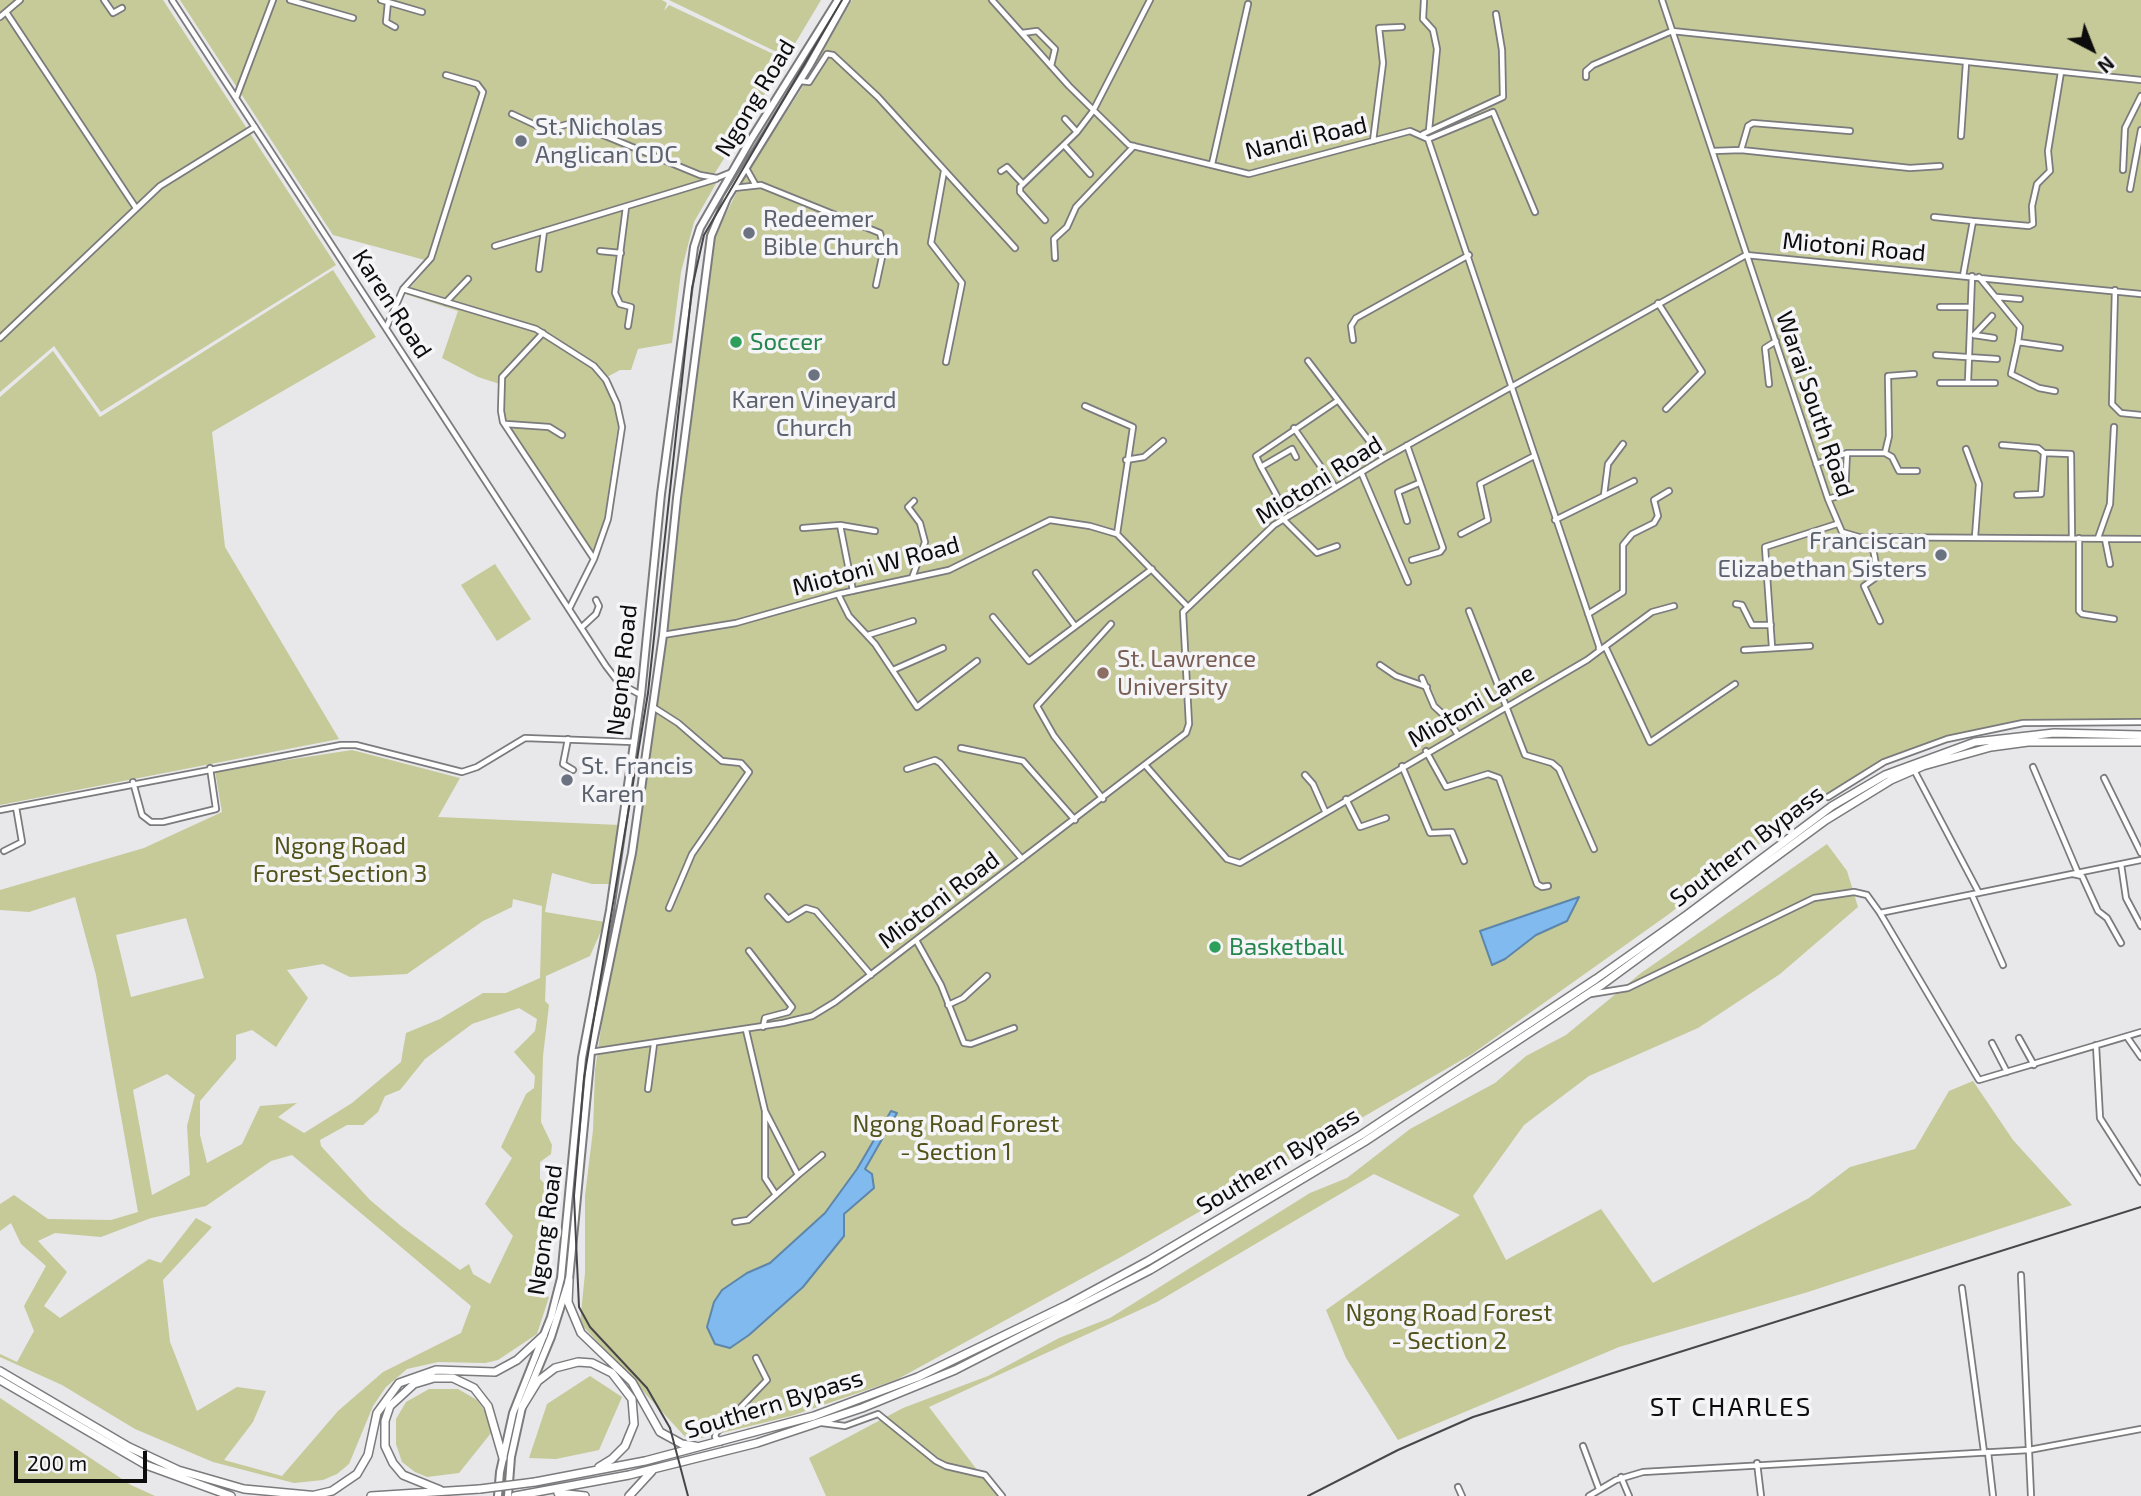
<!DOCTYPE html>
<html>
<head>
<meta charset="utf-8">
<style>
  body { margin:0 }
  #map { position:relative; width:2141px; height:1496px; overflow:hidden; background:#e8e7ea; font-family:"Exo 2",sans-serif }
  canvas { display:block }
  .north { position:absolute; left:2057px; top:14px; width:70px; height:70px; -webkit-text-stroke:5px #f5f5f8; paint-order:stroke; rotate:138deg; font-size:19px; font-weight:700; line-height:28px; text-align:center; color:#0c0c0d }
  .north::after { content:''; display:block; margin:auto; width:24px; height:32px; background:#0c0c0d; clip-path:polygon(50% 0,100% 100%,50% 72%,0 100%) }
  .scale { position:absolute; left:14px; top:1451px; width:133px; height:32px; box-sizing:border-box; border:4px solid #0c0c0d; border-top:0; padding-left:9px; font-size:21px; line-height:24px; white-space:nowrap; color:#0c0c0d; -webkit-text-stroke:5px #f5f5f8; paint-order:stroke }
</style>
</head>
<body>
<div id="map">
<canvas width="2141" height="1496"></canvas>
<div class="north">N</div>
<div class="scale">200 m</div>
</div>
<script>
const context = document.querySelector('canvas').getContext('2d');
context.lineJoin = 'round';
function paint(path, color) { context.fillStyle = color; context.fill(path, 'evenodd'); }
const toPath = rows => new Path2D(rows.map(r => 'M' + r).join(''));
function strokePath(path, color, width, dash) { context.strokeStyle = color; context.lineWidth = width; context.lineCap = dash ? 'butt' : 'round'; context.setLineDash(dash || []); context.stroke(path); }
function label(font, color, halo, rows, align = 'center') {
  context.font = font + ' "Exo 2",sans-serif'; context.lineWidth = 7; context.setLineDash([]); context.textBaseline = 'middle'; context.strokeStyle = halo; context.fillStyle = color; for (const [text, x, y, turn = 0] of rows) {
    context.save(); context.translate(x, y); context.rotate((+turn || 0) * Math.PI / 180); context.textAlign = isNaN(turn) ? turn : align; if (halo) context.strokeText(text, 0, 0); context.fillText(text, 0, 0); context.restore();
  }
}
const green = toPath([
  [0,0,163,0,336,265,101,412,54,346,0,392],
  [180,0,662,0,667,3,664,11,669,5,786,60,713,176,607,136,605,139,718,180,694,222,681,272,672,343,638,349,631,370,620,370,607,377,618,426,604,521,593,554,504,417,503,385,478,377,442,358,458,311,405,294,432,262,333,235],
  [669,0,821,0,787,57],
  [852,0,2141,0,2141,722,2004,726,1947,737,1892,758,1789,821,1669,914,1472,1054,1121,1257,896,1380,791,1416,689,1441,580,1323,585,1273,585,1196,593,1130,595,1070,607,987,639,831,660,688,696,362,714,237,744,178,800,91],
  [333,270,376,337,212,432,225,547,339,739,0,805,0,397,53,351,100,417],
  [495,564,531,619,497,641,461,585],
  [352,750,460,778,438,817,619,825,611,884,592,884,552,873,545,912,605,922,590,956,546,976,545,1001,549,1005,543,1056,541,1122,552,1145,551,1154,540,1162,540,1179,547,1186,544,1226,533,1269,541,1284,538,1293,549,1297,537,1334,498,1360,485,1363,438,1362,407,1369,386,1387,373,1406,349,1464,337,1474,323,1480,294,1483,213,1462,135,1429,62,1385,0,1357,0,1354,17,1362,34,1331,24,1306,46,1266,21,1244,11,1223,0,1231,0,1204,14,1195,48,1219,111,1220,138,1212,96,975,75,897,29,912,0,910,0,890,144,848,222,812,215,771],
  [513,899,542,906,540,978,506,993,483,993,440,1019,406,1033,401,1062,352,1103,304,1133,278,1117,297,1103,260,1106,242,1144,207,1163,200,1135,200,1101,236,1059,236,1035,252,1030,276,1047,308,998,287,970,323,964,350,977,407,974,483,921,512,907],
  [186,918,204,978,131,997,116,935],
  [519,1008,537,1019,535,1031,514,1052,535,1076,534,1088,526,1094,501,1147,512,1158,485,1204,513,1236,490,1284,473,1274,469,1264,460,1270,401,1226,370,1200,321,1146,320,1140,347,1125,363,1125,378,1112,385,1096,400,1090,425,1059,472,1024],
  [167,1074,195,1095,187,1126,190,1175,152,1195,133,1090],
  [292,1155,471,1306,461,1333,383,1372,338,1411,282,1476,224,1460,253,1422,266,1391,237,1387,197,1411,170,1342,163,1280,212,1227,196,1218,161,1263,149,1259,60,1318,44,1306,67,1272,38,1241,55,1233,101,1237,151,1218,206,1206,271,1161],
  [1827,844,1847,871,1858,907,1780,974,1698,1028,1589,1076,1524,1125,1473,1196,1506,1260,1601,1209,1653,1283,1809,1198,1850,1167,1915,1149,1949,1091,1973,1081,2013,1140,2072,1205,1808,1292,1619,1347,1398,1440,1346,1358,1326,1310,1460,1215,1374,1174,1157,1302,929,1407,997,1496,826,1496,809,1458,903,1408,988,1376,1059,1338,1110,1318,1310,1193,1347,1178,1410,1129,1495,1083,1526,1056,1566,1035,1641,973],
  [590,1376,622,1397,599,1450,556,1459,529,1458,547,1404],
  [429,1389,458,1389,477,1400,487,1414,491,1433,459,1473,427,1477,415,1472,402,1462,396,1444,396,1419,406,1402],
  [0,1398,131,1485,155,1496,0,1496]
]);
const water = toPath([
  [1579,897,1567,921,1536,935,1505,959,1492,965,1480,931,1579,897],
  [891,1111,897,1113,865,1169,872,1174,874,1188,844,1214,844,1236,803,1287,749,1335,730,1348,715,1344,707,1327,714,1302,722,1290,747,1273,770,1263,825,1213,857,1169,891,1111]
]);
const minor = toPath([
  [104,0,113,13,122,8],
  [172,0,606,666,619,683,641,695],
  [290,0,353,18],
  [381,0,422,12],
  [992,0,1069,86,1129,145,1249,174,1410,131,1428,139,1599,646,1599,651,1587,660,1240,863,1227,859,1146,766],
  [1424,0,1423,19,1433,30,1437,49,1429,130],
  [1662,0,1828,499,1842,532,1859,537,2141,539],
  [388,2,386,22,395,27],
  [6,12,136,208],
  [0,17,20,0],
  [1022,33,1037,31,1055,49,1051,66],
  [1586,77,1586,71,1593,65,1672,31,2141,80],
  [800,81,809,82,827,54,833,55,878,97,1015,248],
  [236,98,273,0],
  [512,114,546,130,572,123,579,125,700,175,717,178,732,172],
  [1065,119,1077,132],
  [1423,134,1503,97,1502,50,1496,14],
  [1961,136,1966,63],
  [1428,139,1493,112,1535,212],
  [1373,141,1383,63,1379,28,1402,27],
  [1064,145,1090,174],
  [1741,150,1910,168,1940,166],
  [1713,151,1741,150,1748,126,1753,123,1850,131],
  [1212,164,1248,4],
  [746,168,755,184],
  [2123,170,2125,128,2141,96],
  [944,171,931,243,962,283,946,362],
  [1001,171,1007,167,1023,184],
  [734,188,761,185,880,233,884,248,876,285],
  [2130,189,2141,130],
  [626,207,615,293,620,304,631,307,628,326],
  [1934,217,1973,221],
  [1045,220,1020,192,1020,187,1077,132,1093,111,1150,0],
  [495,246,716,179],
  [600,251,621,253],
  [1055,258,1054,239,1067,227,1076,207,1134,146],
  [539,269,544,231],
  [1963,276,1973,221,2029,226,2033,224,2032,206,2037,184,2050,171,2048,151,2061,72],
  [1979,277,2020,327,2018,342,2060,348],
  [403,289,536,329,594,366,606,380,617,404,622,427,608,519,594,559],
  [2115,290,2112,404,2121,413,2141,415],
  [1997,297,2020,299],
  [446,302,468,279],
  [1658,303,1702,372,1666,409],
  [1940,307,1970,307],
  [387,326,403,289,431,258,483,92,477,84,446,75],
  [543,333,502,377,501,411,503,422,594,559,569,609],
  [1974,335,1992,316],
  [1974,335,1994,338],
  [0,338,160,186,255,127],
  [1353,340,1351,326,1356,318,1469,255],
  [2018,342,2011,374,2039,388,2055,391],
  [1936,355,1997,359],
  [1308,361,1383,459],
  [1968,382,1972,276],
  [1940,383,1995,383],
  [1769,384,1765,348,1776,341],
  [1085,406,1133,427,1117,534],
  [506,424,549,427,562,435],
  [1294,428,1335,487],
  [1407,445,1443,548,1440,552,1412,560],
  [2002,445,2038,448,2044,453,2071,454,2072,538],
  [1966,449,1979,484,1975,537],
  [1885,453,1889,436,1888,376,1914,374],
  [1296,457,1292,449,1261,467,1256,456,1337,401],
  [1126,460,1144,457,1163,441],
  [1816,464,1847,453,1885,453,1892,457,1899,471,1917,471],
  [1261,467,1277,496],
  [1361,472,1408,582],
  [1604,495,1608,464,1623,444],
  [2017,495,2041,494,2044,453],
  [1828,499,1845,494,1847,453],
  [1282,518,1317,553,1337,546],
  [1555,520,1634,481],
  [1407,521,1398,492,1419,483],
  [840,525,875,531],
  [803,528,840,525,853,591],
  [1461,534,1488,520,1480,484,1534,456],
  [1871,537,1878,576,1864,586,1880,621],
  [2079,538,2079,611,2082,614,2114,619],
  [2098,538,2110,504,2114,427],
  [2105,539,2110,564],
  [1036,573,1075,626],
  [912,578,925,542,920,523,908,507,914,501],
  [838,594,849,616,875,644,917,707,977,661],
  [1736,604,1742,605,1752,625,1771,625],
  [1469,611,1525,755,1552,763,1559,769,1594,849],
  [1588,614,1623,592,1623,545,1632,534,1654,523,1658,516,1654,500,1669,491],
  [993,617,1029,661,1152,569],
  [582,627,596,614,599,606,596,600],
  [663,635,736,623,838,594,949,570,1050,520,1090,526,1117,534,1187,606],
  [868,635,913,621],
  [1772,647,1765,547,1837,524],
  [1606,648,1650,742,1735,684],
  [1744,650,1810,646],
  [1599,651,1652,612,1674,606],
  [1380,665,1396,676,1427,687],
  [893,670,943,648],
  [1422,678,1434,706,1448,719,1458,735],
  [653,707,678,723,722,761,741,763,749,772,692,854,669,908],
  [568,739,563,764,573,770],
  [961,748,1023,761,1075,820],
  [1426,751,1446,787,1488,774,1499,778,1537,884,1542,887,1548,886],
  [1402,766,1430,833,1452,832,1464,861],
  [2033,767,2078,873],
  [907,769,935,760,940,763,1022,859],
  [1914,770,1979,893],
  [1305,775,1313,784,1325,811],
  [2104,778,2141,853],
  [133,782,142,815,151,822,163,822,216,809,210,768],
  [1828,797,1884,762,1947,739,2023,723,2141,722],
  [1103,799,1054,736,1037,706,1111,624],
  [1346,799,1360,827,1386,818],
  [0,810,341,745,356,745,462,772,477,767,525,738,633,742],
  [4,851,22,842,16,807],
  [2121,864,2126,898,2141,926],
  [2073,874,2082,876,2098,911,2107,918,2121,943],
  [1972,895,2003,965],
  [768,897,788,919,806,908,816,911,871,975],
  [1880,913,2141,860],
  [916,940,941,985,964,1043,971,1044,1014,1028],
  [749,951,792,1007,788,1012,765,1018,763,1027],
  [1591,994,1628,988,1814,898,1854,892,1867,895,1880,913,1979,1080,2141,1032],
  [948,1005,963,998,987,976],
  [746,1030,765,1111,798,1175,822,1155],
  [2127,1037,2141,1057],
  [2019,1038,2034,1065],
  [1992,1043,2007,1072],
  [2096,1045,2100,1118,2141,1182],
  [591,1052,783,1023,812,1016,835,1002,1186,733,1189,724,1183,612,1274,525,1383,459,1746,255,2141,294],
  [648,1089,654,1044],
  [765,1112,765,1178,776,1195],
  [735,1222,748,1220,798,1175],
  [2021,1275,2031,1496],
  [1962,1288,1984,1452],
  [822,1423,845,1426,878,1414,936,1461,946,1466,985,1475,1002,1496],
  [721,1442,715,1437,716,1433,767,1380,756,1358],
  [1583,1446,1599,1489],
  [1988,1452,1993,1496],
  [1757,1463,1761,1496],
  [1621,1477,1629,1496],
  [1458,1487,1462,1496],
  [1589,1496,1616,1480,1643,1472,2029,1450,2141,1429]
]);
const major = toPath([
  [498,1496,500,1472,513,1413,551,1317,561,1278,582,1058,610,910,641,695,661,494,694,247,700,228,750,141,838,0],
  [508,1496,511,1457,522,1407,551,1337,569,1280,591,1052,632,853,663,635,677,498,711,236,727,198,809,66,846,0]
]);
const highway = toPath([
  [569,1280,568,1302,581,1333,632,1382,660,1432,682,1444,695,1446],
  [0,1371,129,1447,178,1470,244,1489,319,1496],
  [0,1380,146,1465,231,1496],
  [522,1407,538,1381,555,1368,578,1362,592,1363,612,1373,632,1399,634,1424,625,1446,612,1459,599,1467],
  [535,1482,645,1461,814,1416,918,1377,1067,1305,1148,1261,1361,1135,1596,979,1688,914,1832,806,1885,775,1975,742,2054,733,2141,735],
  [440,1490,403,1475,393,1463,385,1446,385,1421,390,1406,414,1384,434,1378,453,1378,474,1388,488,1406,503,1458],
  [558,1493,585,1496],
  [315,1495,332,1491,357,1474,368,1455,377,1413,399,1383,436,1370,495,1372,517,1360,543,1336],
  [371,1496,480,1489],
  [515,1496,629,1475,757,1443,862,1408,955,1370,1150,1270,1364,1142,1603,984,1826,820,1891,780,1923,766,1991,747,2028,742,2141,742],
  [629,1496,652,1471]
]);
const tram = toPath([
  [647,1388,590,1327,579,1307,574,1196,584,1078,648,693,692,288,704,235,842,0],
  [670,1428,688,1496]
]);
const rail = toPath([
  [647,1388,670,1428],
  [1308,1496,1398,1450,1473,1417,2141,1207]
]);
const highwayBridge = toPath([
  [480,1489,535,1482]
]);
const markers = [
  [521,141,7,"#6b7280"],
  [749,233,7,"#6b7280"],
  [736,342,7,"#2e9e5b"],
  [814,375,7,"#6b7280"],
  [1941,555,7,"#6b7280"],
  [1103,673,7,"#8d6e63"],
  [567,780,7,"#6b7280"],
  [1215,947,7,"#2e9e5b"]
];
const streetNames = [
  ["Ngong Road",755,98,-59],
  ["Nandi Road",1306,138,-13],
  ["Miotoni Road",1854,247,5],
  ["Karen Road",392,304,57],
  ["Warai South Road",1815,404,71],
  ["Miotoni Road",1319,480,-32],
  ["Miotoni W Road",876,566,-15],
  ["Ngong Road",622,670,-84],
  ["Miotoni Lane",1471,706,-30],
  ["Southern Bypass",1747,846,-37],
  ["Miotoni Road",939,900,-37],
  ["Southern Bypass",1278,1161,-31],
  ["Ngong Road",545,1230,-82],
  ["Southern Bypass",774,1404,-17]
];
const worshipNames = [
  ["St. Nicholas",535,127],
  ["Anglican CDC",535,155],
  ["Redeemer",763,219],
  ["Bible Church",763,247],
  ["Karen Vineyard",814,400,"center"],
  ["Church",814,428,"center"],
  ["Franciscan",1927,541,"right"],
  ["Elizabethan Sisters",1927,569,"right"],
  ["St. Francis",581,766],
  ["Karen",581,794]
];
const leisureNames = [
  ["Soccer",750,342],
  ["Basketball",1229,947]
];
const educationNames = [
  ["St. Lawrence",1117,659],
  ["University",1117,687]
];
const parkNames = [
  ["Ngong Road",340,846],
  ["Forest Section 3",340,874],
  ["Ngong Road Forest",956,1124],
  ["- Section 1",956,1152],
  ["Ngong Road Forest",1449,1313],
  ["- Section 2",1449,1341]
];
const neighbourhoodNames = [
  ["ST CHARLES",1731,1407]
];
paint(green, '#c6c998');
paint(water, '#80baef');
strokePath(water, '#5d86ab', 2);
strokePath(minor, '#7b7a7d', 8);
strokePath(major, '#7b7a7d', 10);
strokePath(highway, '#7b7a7d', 10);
strokePath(minor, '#fff', 4.5);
strokePath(major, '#fff', 6);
strokePath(highway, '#fff', 7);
strokePath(tram, '#474749', 2);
strokePath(rail, '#474749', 2);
strokePath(highwayBridge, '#7b7a7d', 10, []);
strokePath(highwayBridge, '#fff', 7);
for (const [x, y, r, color] of markers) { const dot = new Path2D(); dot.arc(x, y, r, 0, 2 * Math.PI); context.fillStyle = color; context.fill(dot); strokePath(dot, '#f5f5f8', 2.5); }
label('24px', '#0c0c0d', '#f5f5f8', streetNames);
label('24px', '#5b616d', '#f5f5f8', worshipNames, 'left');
label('24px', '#27864d', '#f5f5f8', leisureNames, 'left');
label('24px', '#785e54', '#f5f5f8', educationNames, 'left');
label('24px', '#52531b', '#f5f5f8', parkNames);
context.letterSpacing = '2px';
label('26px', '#0c0c0d', '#f5f5f8', neighbourhoodNames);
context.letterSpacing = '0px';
</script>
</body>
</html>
